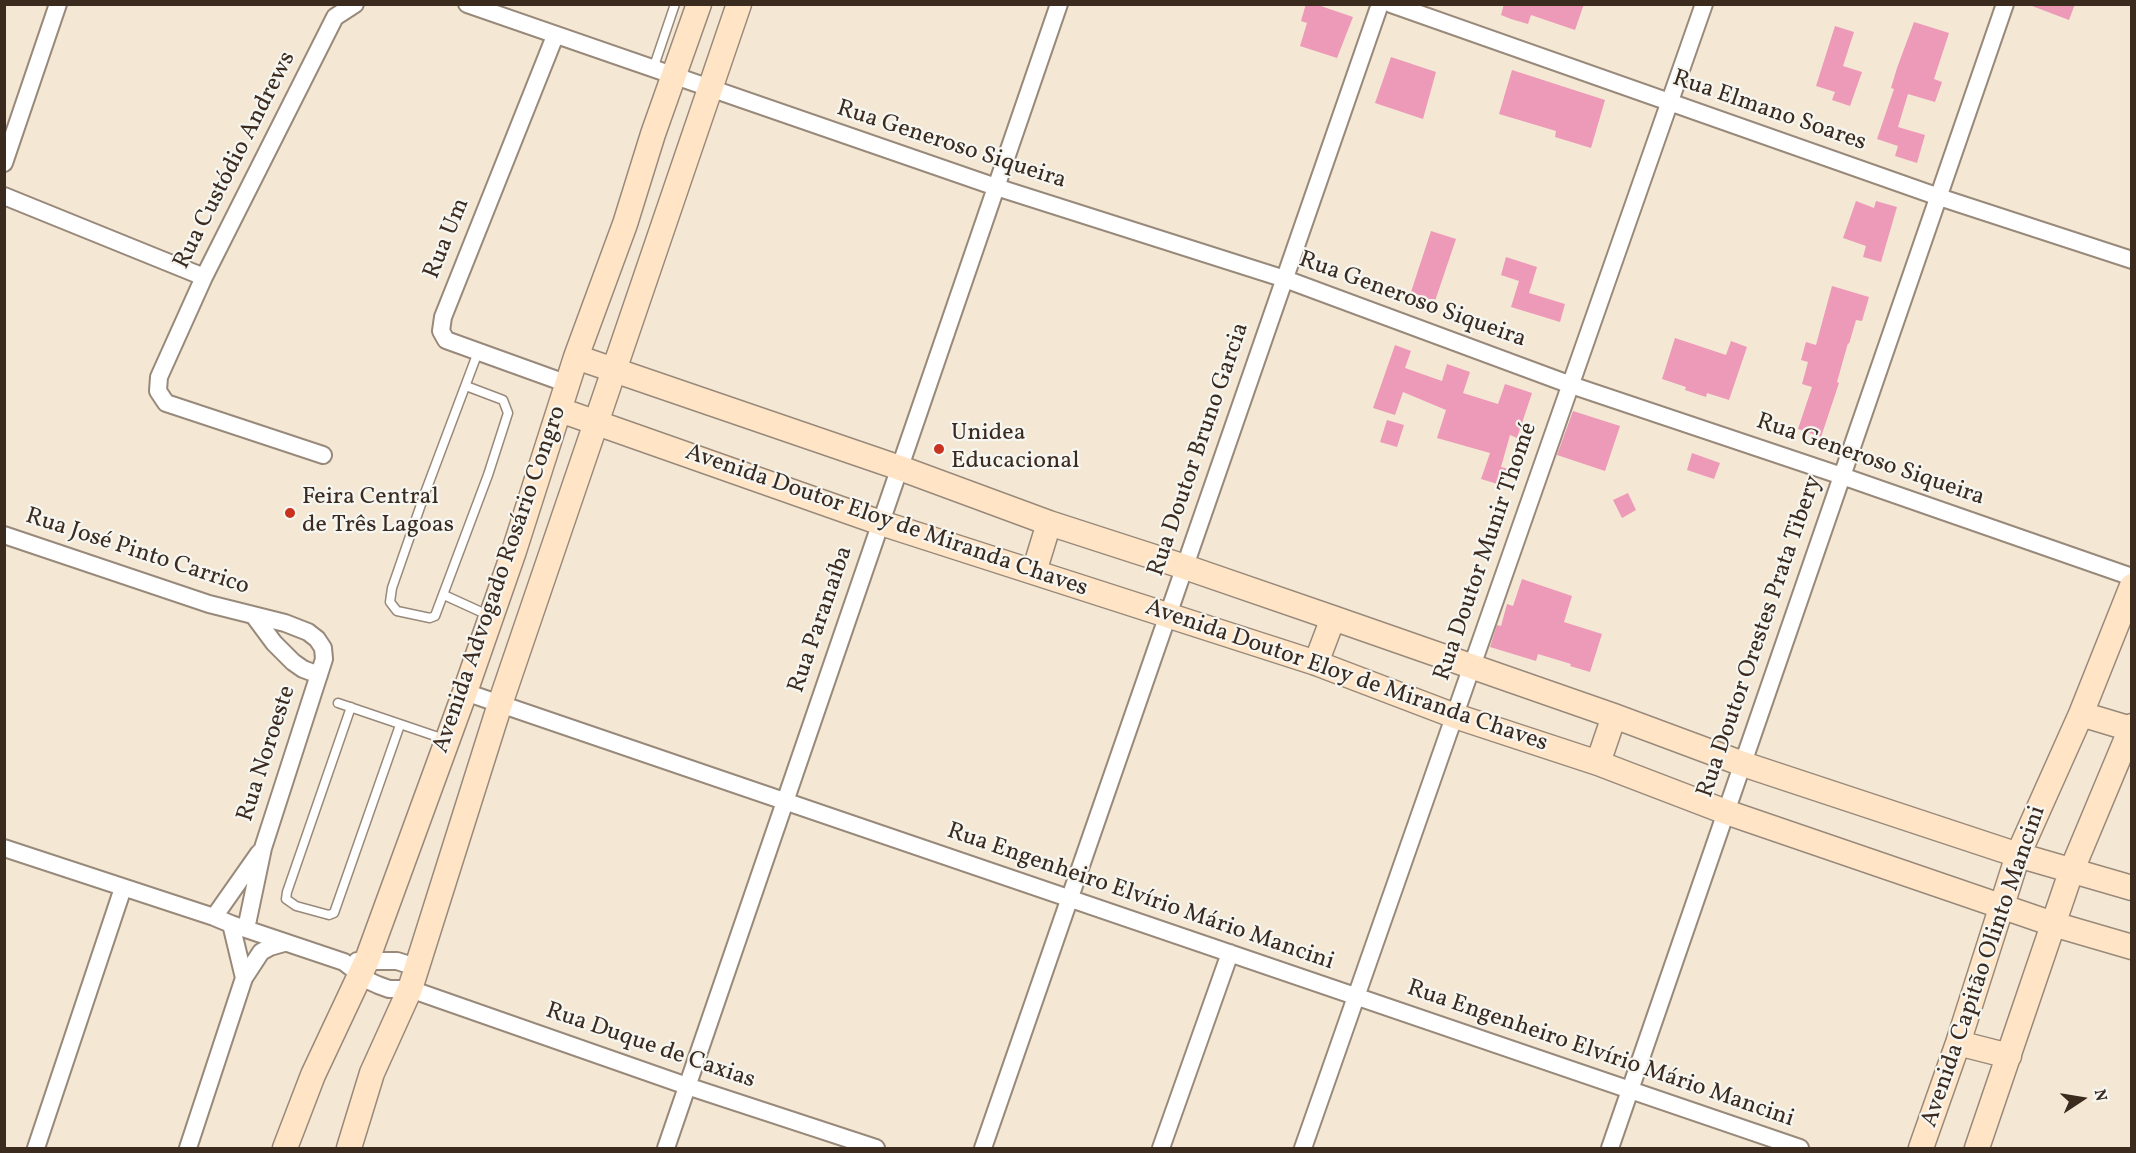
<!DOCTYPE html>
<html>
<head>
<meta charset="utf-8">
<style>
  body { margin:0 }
  #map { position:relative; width:2136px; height:1153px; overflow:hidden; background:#f4e8d5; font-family:Vollkorn,serif }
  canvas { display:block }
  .frame { position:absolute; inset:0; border:6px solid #3b2a1e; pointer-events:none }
  .north { position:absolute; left:2052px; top:1069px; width:60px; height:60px; -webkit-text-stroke:4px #f6f6f2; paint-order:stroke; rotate:78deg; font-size:16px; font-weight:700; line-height:24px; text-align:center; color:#3b2a1e }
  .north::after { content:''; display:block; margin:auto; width:21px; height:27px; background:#3b2a1e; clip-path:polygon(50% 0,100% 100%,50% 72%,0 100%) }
</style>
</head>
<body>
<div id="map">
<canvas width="2136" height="1153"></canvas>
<div class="frame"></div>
<div class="north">N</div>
</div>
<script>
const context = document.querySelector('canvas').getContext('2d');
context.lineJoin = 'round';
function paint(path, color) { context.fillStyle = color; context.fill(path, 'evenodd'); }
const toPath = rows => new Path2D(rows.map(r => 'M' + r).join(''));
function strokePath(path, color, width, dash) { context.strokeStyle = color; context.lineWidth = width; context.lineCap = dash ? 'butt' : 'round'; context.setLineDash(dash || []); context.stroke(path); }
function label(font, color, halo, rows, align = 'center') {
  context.font = font + ' Vollkorn,serif'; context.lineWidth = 4.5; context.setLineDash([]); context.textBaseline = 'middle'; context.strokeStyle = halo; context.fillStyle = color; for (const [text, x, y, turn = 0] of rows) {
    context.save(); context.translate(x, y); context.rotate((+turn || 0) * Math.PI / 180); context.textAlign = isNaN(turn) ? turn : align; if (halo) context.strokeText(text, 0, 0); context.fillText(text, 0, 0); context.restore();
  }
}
const building = toPath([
  [1306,4,1315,4,1353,17,1337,58,1300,46,1307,23,1301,21],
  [1504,4,1584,4,1575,30,1531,15,1528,24,1511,19,1501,15],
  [2032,4,2075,4,2069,20,2032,6],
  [1914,22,1949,33,1934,79,1942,82,1935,102,1908,94,1898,127,1925,135,1917,163,1895,156,1898,146,1877,139,1894,89,1891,88,1897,68],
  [1835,26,1854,32,1843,66,1862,72,1850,106,1832,100,1835,92,1816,86],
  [1391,57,1436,72,1423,119,1375,103],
  [1512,70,1605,100,1591,148,1555,137,1556,131,1499,114],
  [1856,201,1874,208,1876,201,1897,207,1881,262,1863,257,1866,246,1843,238],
  [1431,231,1456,239,1435,301,1411,292],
  [1506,257,1537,267,1529,293,1565,304,1560,322,1511,307,1519,281,1501,275],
  [1832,286,1869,297,1862,321,1856,320,1849,344,1848,343,1837,382,1839,383,1821,437,1798,429,1812,387,1802,384,1808,362,1801,360,1806,342,1816,345],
  [1675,338,1726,355,1731,341,1747,347,1729,400,1707,393,1706,397,1685,390,1686,387,1662,379],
  [1395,345,1411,351,1405,368,1442,381,1447,364,1470,372,1463,393,1498,404,1505,384,1532,393,1517,438,1510,435,1501,467,1509,469,1504,486,1481,479,1490,453,1437,438,1446,410,1403,392,1395,415,1373,408],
  [1573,411,1620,426,1605,471,1557,455],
  [1387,420,1404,425,1397,447,1380,442],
  [1692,453,1720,463,1714,479,1687,470],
  [1628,493,1636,510,1622,518,1613,500],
  [1522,579,1572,596,1564,622,1602,634,1590,672,1570,666,1571,664,1538,654,1536,661,1490,647,1497,625,1501,626,1507,604,1513,606]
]);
const lane = toPath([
  [653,69,675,4],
  [466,386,503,400,508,413,488,475,435,616,430,618,397,611,390,602,392,588,425,493,478,352],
  [444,595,490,616],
  [338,703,447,740],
  [351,707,287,892,286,899,296,906,329,915,334,913,400,725]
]);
const street = toPath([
  [467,4,996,187,1285,279,1571,385,1842,476,2132,577],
  [1391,4,1939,197,2132,260],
  [555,36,443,317,441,331,446,340,568,384],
  [4,163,58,4],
  [4,196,204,277],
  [323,455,166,403,158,391,159,377,204,277,335,17,355,4],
  [4,535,209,604,285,623,308,632,317,639,323,648,324,659,263,848,246,929],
  [254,616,274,643,293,662,303,669,319,675],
  [465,692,1800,1148],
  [4,848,214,917,231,924,344,962,367,980,378,985,389,989,410,989,687,1086,876,1148],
  [214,917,259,853],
  [231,924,244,978],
  [357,961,397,961,416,967],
  [36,1148,123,888],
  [188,1148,244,978,261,952,270,947,284,943],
  [666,1148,1059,4],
  [983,1148,1380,4],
  [1161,1148,1230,953],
  [1303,1148,1704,4],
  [1610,1148,2005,4]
]);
const secondary = toPath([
  [576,357,900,468,1049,523,1185,567,1333,618,1614,716,1743,764,2018,855,2132,888],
  [560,410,881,523,1316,663,1455,716,1598,763,1726,812,2053,924,2132,947],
  [1034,572,1049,523],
  [1316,663,1333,618],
  [2081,714,2131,729],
  [1598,763,1614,716],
  [1958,1043,2009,1056],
  [285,1148,313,1075,367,960,465,692,514,551,576,357,625,224,653,134,699,4],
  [349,1148,372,1073,410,989,500,704,739,4],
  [1921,1148,1958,1043,2018,855,2081,714,2132,586],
  [1977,1148,2071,872,2132,726]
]);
const markers = [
  [939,449,6,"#c8321e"],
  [290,513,6,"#c8321e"]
];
const streetNames = [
  ["Rua Elmano Soares",1769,112,19],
  ["Rua Generoso Siqueira",951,146,18],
  ["Rua Custódio Andrews",236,161,-63],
  ["Rua Um",448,239,-68],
  ["Rua Generoso Siqueira",1412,301,20],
  ["Rua Doutor Bruno Garcia",1200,450,-71],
  ["Rua Generoso Siqueira",1870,461,19],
  ["Avenida Doutor Eloy de Miranda Chaves",886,522,19],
  ["Rua Doutor Munir Thomé",1487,552,-71],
  ["Rua José Pinto Carrico",137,553,18],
  ["Avenida Advogado Rosário Congro",501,580,-71],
  ["Rua Paranaíba",822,620,-71],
  ["Rua Doutor Orestes Prata Tibery",1761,637,-71],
  ["Avenida Doutor Eloy de Miranda Chaves",1346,677,19],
  ["Rua Noroeste",268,754,-72],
  ["Rua Engenheiro Elvírio Mário Mancini",1140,898,19],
  ["Avenida Capitão Olinto Mancini",1985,967,-71],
  ["Rua Duque de Caxias",650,1047,19],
  ["Rua Engenheiro Elvírio Mário Mancini",1600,1055,19]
];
const poiNames = [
  ["Unidea",951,435],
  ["Educacional",951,463],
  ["Feira Central",302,499],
  ["de Três Lagoas",302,527]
];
paint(building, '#ed99b8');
strokePath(lane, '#98897a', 11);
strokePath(street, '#98897a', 20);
strokePath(secondary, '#98897a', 27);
strokePath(lane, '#fff', 8);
strokePath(street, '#fff', 16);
strokePath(secondary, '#ffe4c6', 24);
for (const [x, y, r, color] of markers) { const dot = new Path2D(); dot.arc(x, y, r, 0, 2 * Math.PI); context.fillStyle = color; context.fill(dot); strokePath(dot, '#f6f6f2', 2); }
label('24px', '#3b2a1e', '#f6f6f2', streetNames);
label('24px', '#3b2a1e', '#f6f6f2', poiNames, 'left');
</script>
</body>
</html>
